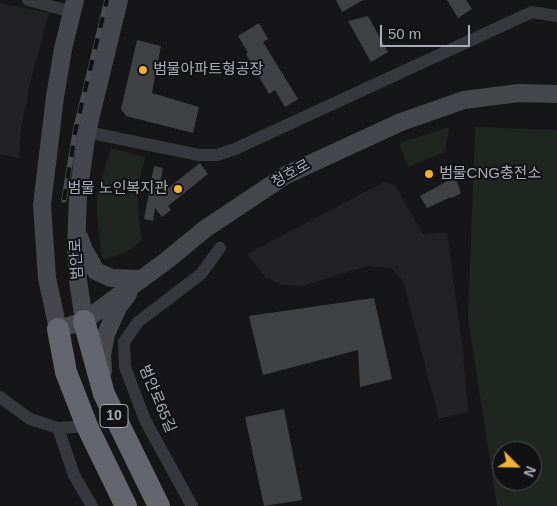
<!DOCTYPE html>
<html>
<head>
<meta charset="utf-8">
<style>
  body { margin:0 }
  #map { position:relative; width:557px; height:506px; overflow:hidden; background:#161618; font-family:Arial,sans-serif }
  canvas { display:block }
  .north { position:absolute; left:492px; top:441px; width:50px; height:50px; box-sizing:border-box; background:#111113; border:1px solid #4d4f55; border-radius:50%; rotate:113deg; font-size:14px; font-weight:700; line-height:20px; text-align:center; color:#a8adb8 }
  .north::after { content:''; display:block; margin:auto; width:18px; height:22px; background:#f2b134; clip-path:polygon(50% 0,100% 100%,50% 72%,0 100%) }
  .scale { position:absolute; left:380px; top:25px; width:90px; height:22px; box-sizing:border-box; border:2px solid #a8adb8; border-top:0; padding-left:6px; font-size:15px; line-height:18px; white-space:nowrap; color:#a8adb8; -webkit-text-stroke:4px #111113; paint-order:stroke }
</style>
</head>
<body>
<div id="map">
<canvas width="557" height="506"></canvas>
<div class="north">N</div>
<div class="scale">50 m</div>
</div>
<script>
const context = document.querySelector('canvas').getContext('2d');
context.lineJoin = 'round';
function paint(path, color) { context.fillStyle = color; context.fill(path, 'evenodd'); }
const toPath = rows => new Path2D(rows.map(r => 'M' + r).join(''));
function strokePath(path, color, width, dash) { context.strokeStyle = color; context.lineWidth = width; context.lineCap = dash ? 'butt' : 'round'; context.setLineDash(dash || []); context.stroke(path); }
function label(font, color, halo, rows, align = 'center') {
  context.font = font + ' Arial,"Noto Sans KR",sans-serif'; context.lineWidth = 4; context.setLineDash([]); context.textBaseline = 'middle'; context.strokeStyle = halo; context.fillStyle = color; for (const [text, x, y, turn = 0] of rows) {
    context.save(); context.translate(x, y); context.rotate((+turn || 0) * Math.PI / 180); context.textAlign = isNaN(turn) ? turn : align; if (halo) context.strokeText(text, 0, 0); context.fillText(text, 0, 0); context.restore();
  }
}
const built = toPath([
  [0,3,49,13,31,79,21,131,19,158,0,155],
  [384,182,395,185,423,234,447,232,463,352,468,412,439,419,403,281,391,268,367,266,303,286,282,285,266,278,247,254]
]);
const green = toPath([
  [449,127,445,152,408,167,399,143],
  [475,127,557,130,557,506,497,506,468,319],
  [502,451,532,451,532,481,502,481],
  [111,148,145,157,137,191,139,220,142,240,125,253,105,259,102,258,97,216,97,193]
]);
const building = toPath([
  [336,0,363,0,342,12],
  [447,0,466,0,472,9,458,18],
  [368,16,388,52,371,62,348,21],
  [259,23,268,39,263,42,298,99,285,107,275,90,269,94,246,54,248,53,238,36],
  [137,40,161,46,152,93,199,107,193,133,126,116,121,109],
  [200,163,208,174,168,206,171,210,162,217,155,208,153,221,144,219,154,166,163,168,158,196],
  [455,177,461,193,452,198,451,197,427,208,420,196],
  [374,298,392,379,360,387,358,350,263,375,249,316],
  [284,409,302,500,264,506,245,417]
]);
const street = toPath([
  [28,0,72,12],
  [87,132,199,155,217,155,235,149,532,12,557,16],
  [0,397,30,419,58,428,87,426],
  [58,428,74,475,92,506],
  [192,506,145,420,125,367,124,342,138,322,201,274,220,248]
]);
const secondary = toPath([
  [75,0,63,49,55,97,42,205,47,278,58,329,84,321,166,261,205,229,286,175,401,122,464,100,519,93,557,94],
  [79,237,84,250,96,271,111,278,141,279],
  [84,321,78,280,76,252,78,195,87,132,119,0],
  [103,371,102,355,106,334,118,307,128,294]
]);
const highway = toPath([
  [84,321,104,394,159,506],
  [58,329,66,372,87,426,126,506]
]);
const rail = toPath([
  [64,200,76,128,107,0]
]);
const markers = [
  [143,70,5,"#f2b134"],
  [429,174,5,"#f2b134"],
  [178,189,5,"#f2b134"]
];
const shields = [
  [114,416,28]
];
const shieldNames = [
  ["10",114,416]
];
const poiNames = [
  ["범물아파트형공장",153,70],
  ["범물CNG충전소",439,174],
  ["범물 노인복지관",168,189,"right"]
];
const streetNames = [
  ["청호로",291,174,-29],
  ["범안로",77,259,-93],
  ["범안로65길",157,399,67]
];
paint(built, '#222225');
paint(green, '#1e261f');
paint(building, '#404145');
strokePath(street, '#37383d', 12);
strokePath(secondary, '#45474d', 18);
strokePath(highway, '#63666e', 22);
strokePath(rail, '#4a4c52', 5.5);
strokePath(rail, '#111113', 4, [11]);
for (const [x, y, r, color] of markers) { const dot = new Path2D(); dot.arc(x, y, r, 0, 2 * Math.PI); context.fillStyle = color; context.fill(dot); strokePath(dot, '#111113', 2); }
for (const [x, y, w] of shields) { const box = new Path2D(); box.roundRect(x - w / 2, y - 11.5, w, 23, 4); context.fillStyle = '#111113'; context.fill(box); strokePath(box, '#a8adb8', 1); }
label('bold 14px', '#a8adb8', null, shieldNames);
label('15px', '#a8adb8', '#111113', poiNames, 'left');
label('15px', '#a8adb8', '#111113', streetNames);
</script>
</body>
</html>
